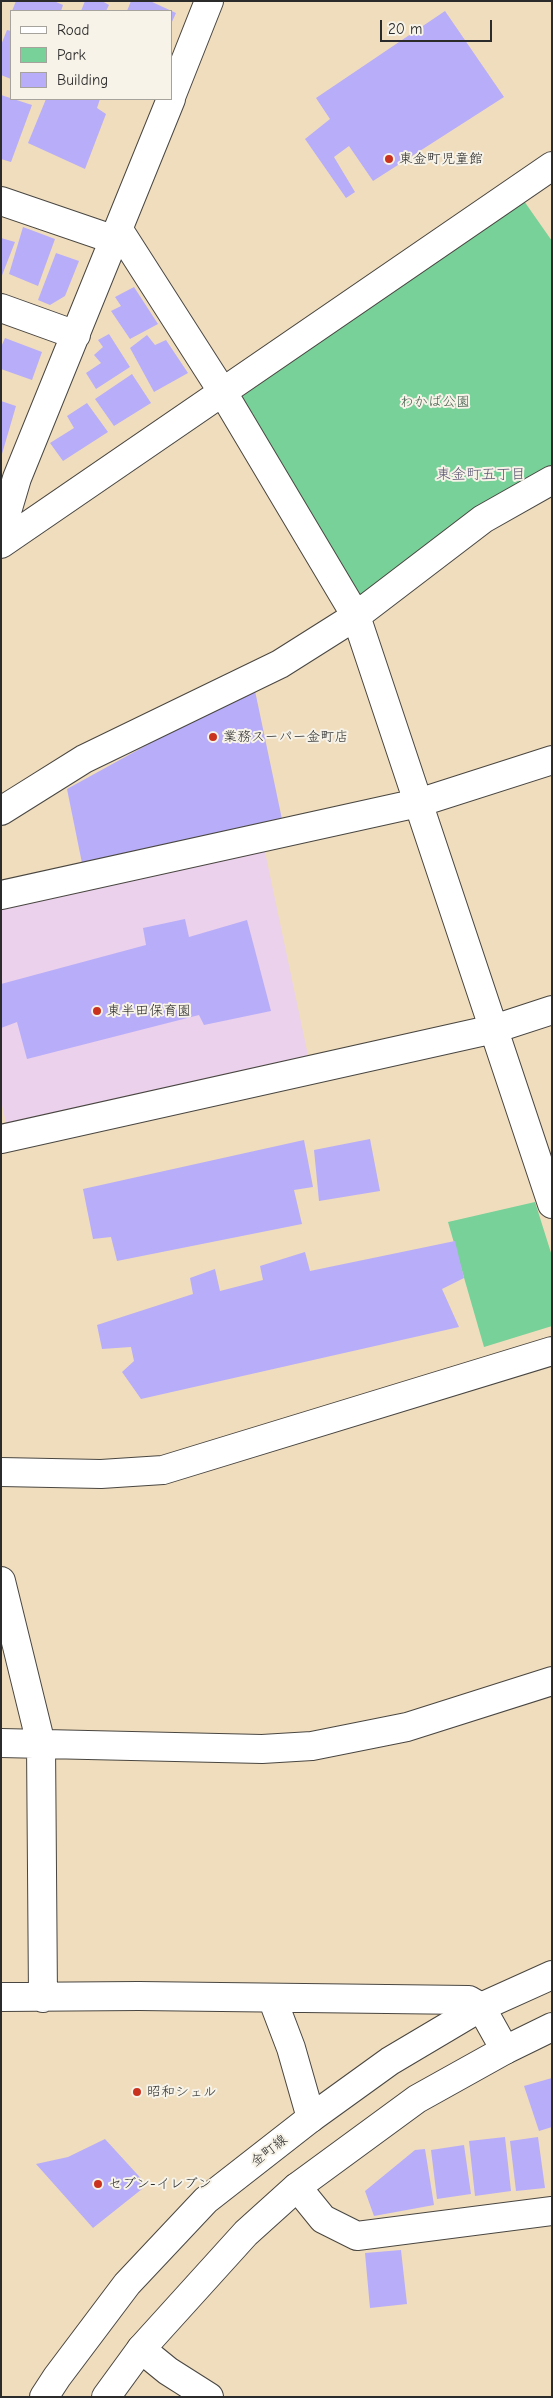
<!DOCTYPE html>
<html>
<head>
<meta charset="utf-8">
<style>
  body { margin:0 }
  #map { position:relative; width:553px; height:2398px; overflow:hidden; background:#f0ddbd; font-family:"Comic Neue",sans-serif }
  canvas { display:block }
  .frame { position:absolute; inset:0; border:2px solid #2b2b2b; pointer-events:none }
  .legend { position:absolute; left:10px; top:10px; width:162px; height:90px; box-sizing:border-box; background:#f7f3e8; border:1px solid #a5a39c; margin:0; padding:6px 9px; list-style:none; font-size:15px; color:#2b2b2b }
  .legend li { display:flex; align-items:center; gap:10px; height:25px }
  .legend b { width:25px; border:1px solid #a5a39c }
  .scale { position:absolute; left:380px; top:20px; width:112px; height:22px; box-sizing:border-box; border:2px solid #2b2b2b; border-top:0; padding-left:6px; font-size:15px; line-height:18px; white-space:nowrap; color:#2b2b2b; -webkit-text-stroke:4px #f7f3e8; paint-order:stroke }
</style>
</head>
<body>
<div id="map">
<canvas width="553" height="2398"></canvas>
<div class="frame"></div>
<ul class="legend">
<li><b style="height:6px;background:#fff"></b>Road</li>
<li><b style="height:14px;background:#77d198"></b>Park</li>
<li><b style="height:14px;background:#b8adf8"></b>Building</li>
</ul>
<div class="scale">20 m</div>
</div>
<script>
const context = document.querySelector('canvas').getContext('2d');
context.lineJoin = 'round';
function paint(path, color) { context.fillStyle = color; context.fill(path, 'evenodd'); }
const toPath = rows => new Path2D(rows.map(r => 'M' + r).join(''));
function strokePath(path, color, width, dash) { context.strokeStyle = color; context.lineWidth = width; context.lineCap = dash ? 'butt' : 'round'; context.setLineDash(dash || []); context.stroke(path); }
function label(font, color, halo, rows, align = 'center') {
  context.font = font + ' "Comic Neue","Klee One",sans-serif'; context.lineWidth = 4; context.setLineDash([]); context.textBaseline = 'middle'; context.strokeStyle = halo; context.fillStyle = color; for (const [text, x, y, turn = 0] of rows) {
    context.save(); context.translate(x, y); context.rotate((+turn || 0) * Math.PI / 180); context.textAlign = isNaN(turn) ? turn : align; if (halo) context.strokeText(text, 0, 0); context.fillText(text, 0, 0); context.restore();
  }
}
const built = toPath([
  [264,847,309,1060,7,1127,1,1101,1,905]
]);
const green = toPath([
  [524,201,552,241,552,467,361,599,241,397],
  [535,1202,552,1256,552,1326,484,1347,448,1222]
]);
const building = toPath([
  [16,1,54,1,63,5,61,11,12,11],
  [85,1,102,1,109,5,106,11,81,11],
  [131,1,150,1,176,13,171,24,171,11,127,11],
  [445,11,504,97,373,181,349,146,334,157,355,192,346,198,305,139,330,119,316,98],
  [7,30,11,31,11,79,1,75,1,45],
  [1,95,32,105,11,162,1,159],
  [46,99,100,99,97,108,106,114,85,169,28,143],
  [23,227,55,239,38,286,9,274],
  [1,238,15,242,1,278],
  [56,253,79,261,65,296,50,305,38,300],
  [134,287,158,324,130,339,111,311,121,306,115,297],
  [109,334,130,367,96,389,86,373,101,363,94,355,103,347,98,340],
  [147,335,155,345,166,340,188,373,154,392,130,348],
  [5,338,42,352,32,380,1,369,1,347],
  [132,374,151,403,114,426,95,399],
  [1,401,16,406,2,454,1,454],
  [87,403,108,432,63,461,50,443,74,428,67,416],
  [254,686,283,824,83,868,67,789],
  [185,919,189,937,247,920,271,1011,204,1025,199,1015,27,1059,17,1022,1,1028,1,984,146,945,143,928],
  [370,1139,380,1191,319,1201,314,1150],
  [304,1140,313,1187,294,1190,302,1224,117,1261,111,1237,93,1239,83,1189],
  [455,1241,464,1278,442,1289,459,1327,141,1399,122,1372,134,1361,131,1347,102,1349,97,1325,193,1294,190,1278,215,1269,220,1291,263,1280,260,1266,305,1252,310,1271],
  [552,2078,552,2127,539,2131,524,2086],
  [505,2137,511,2191,475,2196,469,2141],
  [538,2137,545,2188,516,2191,510,2141],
  [105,2139,147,2185,93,2228,36,2164,68,2157],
  [464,2145,471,2194,437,2199,431,2150],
  [425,2149,434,2205,374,2216,365,2191,415,2150],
  [401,2250,407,2304,370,2308,365,2253]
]);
const minor = toPath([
  [171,97,209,1],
  [1,201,115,240],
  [119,230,222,391,356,616,552,1204],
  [1,308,76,335],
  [1,532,17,478,171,99],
  [1,544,552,166],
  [1,811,84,759,280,664,356,616,483,519,552,480],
  [1,895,418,803,552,760],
  [1,1139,494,1029,552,1010],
  [1,1472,101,1474,163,1470,552,1351],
  [1,1581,41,1744,43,1998],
  [1,1743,262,1749,312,1746,407,1727,552,1681],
  [1,1997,139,1996,469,2000,481,2007,505,2050],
  [272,1998,291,2048,311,2118],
  [297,2187,323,2219,357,2236,552,2211],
  [141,2349,168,2371,209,2397]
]);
const major = toPath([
  [44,2397,57,2377,127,2284,206,2200,311,2118,390,2061,481,2007,552,1975],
  [106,2397,141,2349,246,2233,297,2187,417,2099,505,2050,552,2027]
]);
const markers = [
  [389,159,5,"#c8321e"],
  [213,737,5,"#c8321e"],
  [97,1011,5,"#c8321e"],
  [137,2092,5,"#c8321e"],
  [98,2184,5,"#c8321e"]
];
const poiNames = [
  ["東金町児童館",399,159],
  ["業務スーパー金町店",223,737],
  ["東半田保育園",107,1011],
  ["昭和シェル",147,2092],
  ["セブン-イレブン",108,2184]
];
const parkNames = [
  ["わかば公園",435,402]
];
const streetNames = [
  ["金町線",269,2151,-38]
];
const neighbourhoodNames = [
  ["東金町五丁目",481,475]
];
paint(built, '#ebd1ec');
paint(green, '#77d198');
paint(building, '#b8adf8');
strokePath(minor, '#494641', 30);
strokePath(major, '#494641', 30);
strokePath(minor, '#fff', 28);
strokePath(major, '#fff', 28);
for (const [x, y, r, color] of markers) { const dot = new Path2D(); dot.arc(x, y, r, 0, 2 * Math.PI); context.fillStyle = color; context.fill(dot); strokePath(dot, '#f7f3e8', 2); }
label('14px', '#2b2b2b', '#f7f3e8', poiNames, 'left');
label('14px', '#425d4c', '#f7f3e8', parkNames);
label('14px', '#2b2b2b', '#f7f3e8', streetNames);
label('15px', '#5c5873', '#f7f3e8', neighbourhoodNames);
</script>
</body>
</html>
